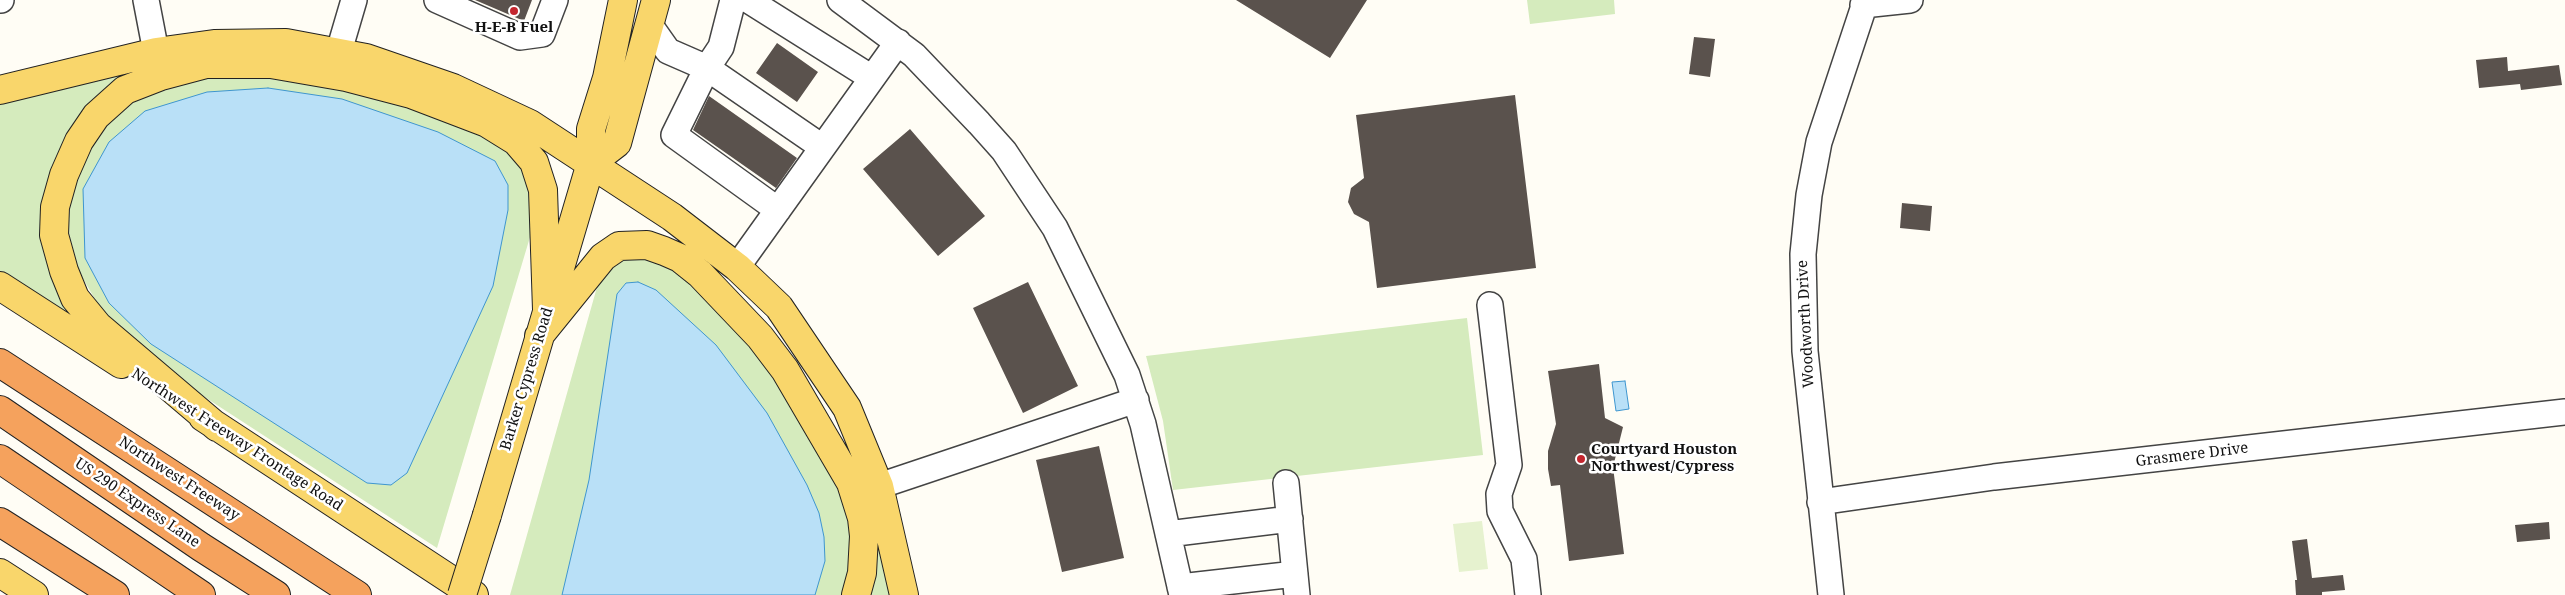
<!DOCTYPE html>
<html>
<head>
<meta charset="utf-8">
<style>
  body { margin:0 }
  canvas { display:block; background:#fffdf5 }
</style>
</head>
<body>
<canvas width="2565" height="595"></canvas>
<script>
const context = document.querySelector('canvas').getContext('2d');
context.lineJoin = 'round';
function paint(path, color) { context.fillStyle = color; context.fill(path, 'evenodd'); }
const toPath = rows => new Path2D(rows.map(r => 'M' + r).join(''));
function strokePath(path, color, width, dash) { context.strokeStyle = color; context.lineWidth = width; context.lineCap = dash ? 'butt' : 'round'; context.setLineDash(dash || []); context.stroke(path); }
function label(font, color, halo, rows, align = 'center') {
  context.font = font + ' "Noto Serif",serif'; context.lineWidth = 5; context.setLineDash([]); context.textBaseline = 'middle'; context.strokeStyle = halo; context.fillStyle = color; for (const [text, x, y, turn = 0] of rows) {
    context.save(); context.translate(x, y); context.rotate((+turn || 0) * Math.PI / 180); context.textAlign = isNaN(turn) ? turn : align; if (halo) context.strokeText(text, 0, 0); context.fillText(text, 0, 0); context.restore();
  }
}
const green = toPath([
  [1527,0,1614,0,1615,14,1530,24],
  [131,68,133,75,49,193,85,324,0,279,0,97],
  [261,73,353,86,497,139,530,175,536,217,437,548,183,383,136,349,102,311,79,272,68,230,71,191,82,159,100,130,122,106,177,79],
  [632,252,675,265,769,361,847,500,855,558,844,595,510,595,599,280,608,264],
  [1467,318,1483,455,1173,490,1163,421,1146,356],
  [883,546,894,595,866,595,876,547]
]);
const pitch = toPath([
  [1482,521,1488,569,1459,572,1453,524]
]);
const water = toPath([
  [268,88,342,99,438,132,495,161,508,185,508,210,493,286,407,473,391,485,367,483,151,344,109,303,85,258,83,189,109,142,145,111,207,92,268,88],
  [638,282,656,290,716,345,767,413,807,485,819,513,824,537,825,561,815,595,562,595,589,480,617,294,626,283,638,282],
  [1625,381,1629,409,1616,411,1612,382,1625,381]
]);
const building = toPath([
  [475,0,532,0,524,21],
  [1236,0,1367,0,1330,58],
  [1694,37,1715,39,1710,77,1689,74],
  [777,43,818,72,797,102,756,73],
  [2507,57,2508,71,2559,65,2562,85,2521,90,2520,84,2479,88,2476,60],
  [1515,95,1536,268,1377,288,1369,222,1354,214,1348,202,1351,188,1364,178,1356,115],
  [709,96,797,158,776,188,693,130],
  [910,129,985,216,938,256,863,169],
  [1902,203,1932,206,1930,231,1900,228],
  [1028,282,1078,386,1023,413,973,308],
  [1599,364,1605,418,1623,427,1613,467,1624,554,1569,561,1560,485,1551,486,1548,469,1548,451,1556,424,1548,371],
  [1099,446,1124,558,1062,572,1036,460],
  [2549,522,2550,539,2517,542,2515,525],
  [2307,539,2312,578,2343,575,2345,590,2322,592,2322,595,2296,595,2295,580,2297,580,2292,541]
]);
const minor = toPath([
  [0,0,1,0],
  [146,0,156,52],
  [437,0,520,37,542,34,555,0],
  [733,0,721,47,707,68,674,135,778,210],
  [748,0,872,78],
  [840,0,914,55,979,123,1004,151,1055,228,1127,375,1143,424,1182,595],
  [1863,5,1910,0],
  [649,24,668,51,707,68,822,147],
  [339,51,354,0],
  [737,267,898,42],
  [1490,305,1509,465,1499,494,1500,511,1524,559,1528,595],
  [1286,483,1297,595],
  [879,486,1136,400],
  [1820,502,1994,477,2565,412],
  [1168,534,1290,519],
  [1180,587,1295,574],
  [1831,595,1805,351,1803,254,1809,195,1819,142,1866,0]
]);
const major = toPath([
  [0,90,156,52,214,44,286,43,366,58,453,88,530,124,672,217,737,267,779,307,847,408,879,486,904,595],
  [591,163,617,143,656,0],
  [0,286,121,364],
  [539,336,603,257,619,246,647,245,664,251,680,258,700,274,760,337,785,370,851,483,862,518,864,536,862,573,856,595],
  [203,417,474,595],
  [217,427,98,326,75,298,64,271,54,235,55,207,64,175,79,141,96,116,125,90,161,76,206,64,271,64,346,77,411,94,487,123,516,141,534,162,543,190,547,310],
  [487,515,591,163,591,129,607,78,623,0],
  [0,573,34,595]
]);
const highway = toPath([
  [0,363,357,595],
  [0,410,201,547,276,595],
  [0,459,201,595],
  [0,522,115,595]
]);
const majorBridge = toPath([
  [462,595,487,515]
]);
const markers = [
  [514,11,5,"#c4262e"],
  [1581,459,5,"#c4262e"]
];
const poiNames = [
  ["H-E-B Fuel",514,28],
  ["Courtyard Houston",1591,450,"left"],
  ["Northwest/Cypress",1591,467,"left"]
];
const streetNames = [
  ["Woodworth Drive",1806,324,-93],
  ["Barker Cypress Road",527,379,-73],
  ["Northwest Freeway Frontage Road",237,440,33],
  ["Grasmere Drive",2192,455,-7],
  ["Northwest Freeway",179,479,33],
  ["US 290 Express Lane",137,503,34]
];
paint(green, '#d5ebbd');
paint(pitch, '#e6f2cf');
paint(water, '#b9e0f7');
strokePath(water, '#3f96cf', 1);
paint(building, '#5a524d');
strokePath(minor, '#444', 28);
strokePath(major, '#222', 30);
strokePath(highway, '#222', 30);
strokePath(minor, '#fff', 25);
strokePath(major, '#f9d66b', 28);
strokePath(highway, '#f5a25d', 28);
strokePath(majorBridge, '#222', 30, []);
strokePath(majorBridge, '#f9d66b', 28);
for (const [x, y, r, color] of markers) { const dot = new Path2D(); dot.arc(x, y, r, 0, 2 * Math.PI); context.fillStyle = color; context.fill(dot); strokePath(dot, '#fff', 2); }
label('bold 15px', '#111', '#fff', poiNames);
label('15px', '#111', '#fff', streetNames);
</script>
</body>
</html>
